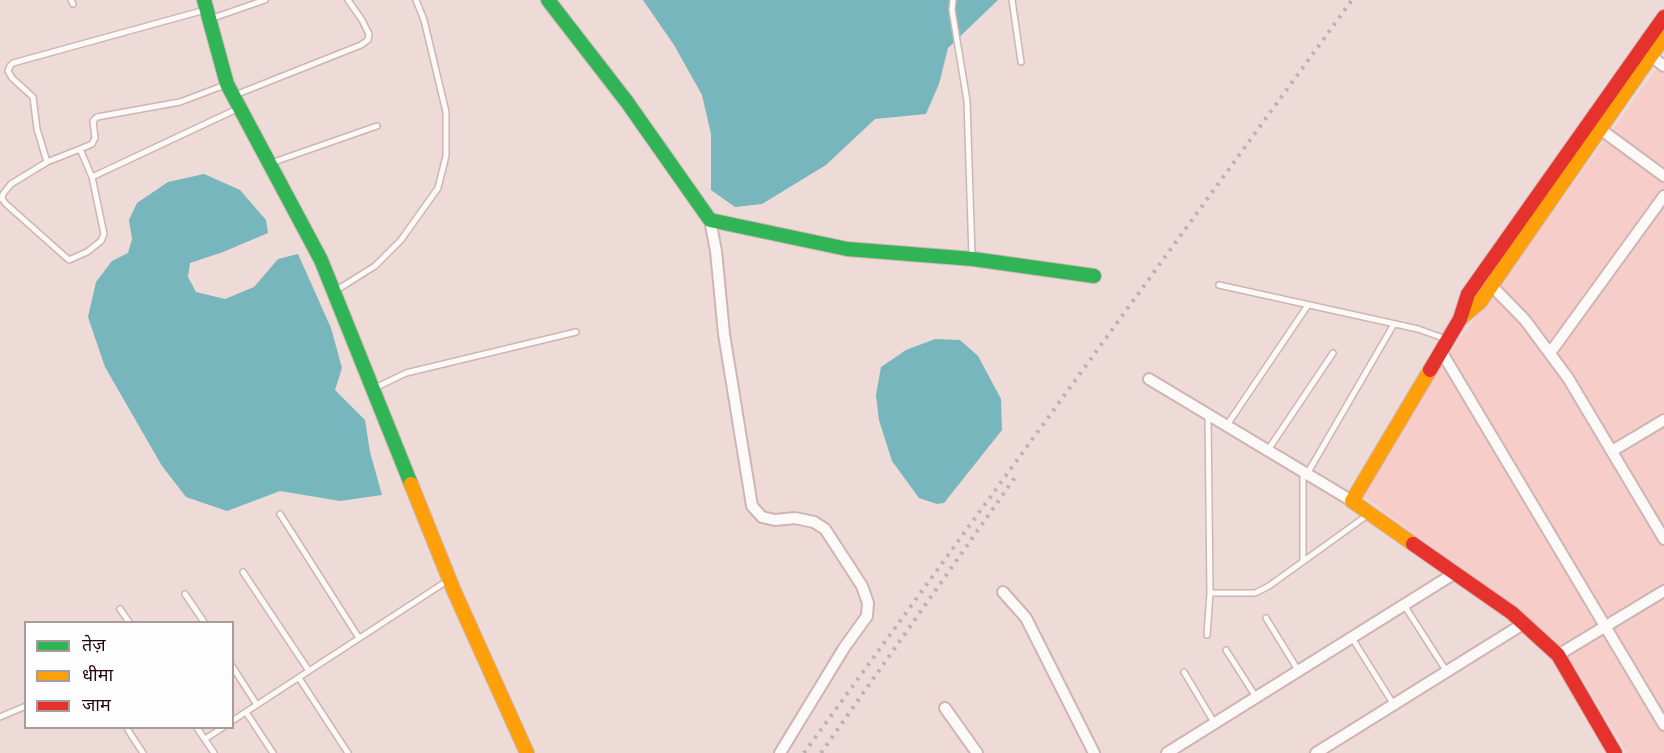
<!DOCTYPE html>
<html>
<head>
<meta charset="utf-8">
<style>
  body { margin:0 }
  #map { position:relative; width:1664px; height:753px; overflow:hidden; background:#eedad7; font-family:Figtree,"Noto Sans Devanagari",sans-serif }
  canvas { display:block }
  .legend { position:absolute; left:24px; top:621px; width:210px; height:108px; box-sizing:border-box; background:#fdfdfd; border:2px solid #a79b9b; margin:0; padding:8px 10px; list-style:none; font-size:18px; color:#260707 }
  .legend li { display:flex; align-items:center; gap:12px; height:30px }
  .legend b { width:30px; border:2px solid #a79b9b }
</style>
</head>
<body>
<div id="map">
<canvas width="1664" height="753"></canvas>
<ul class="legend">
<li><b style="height:8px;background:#30b455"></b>तेज़</li>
<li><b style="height:8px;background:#ff9f0a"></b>धीमा</li>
<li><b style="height:8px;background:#e5322d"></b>जाम</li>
</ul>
</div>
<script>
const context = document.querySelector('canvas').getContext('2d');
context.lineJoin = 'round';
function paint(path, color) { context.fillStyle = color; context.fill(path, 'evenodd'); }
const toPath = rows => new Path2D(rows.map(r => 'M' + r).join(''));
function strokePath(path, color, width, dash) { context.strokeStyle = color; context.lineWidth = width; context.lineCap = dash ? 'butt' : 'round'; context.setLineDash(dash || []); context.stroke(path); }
const built = toPath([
  [1664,59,1664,753,1627,753,1580,675,1553,639,1364,496,1446,358]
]);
const water = toPath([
  [643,0,998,0,948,48,939,84,926,114,875,119,826,165,762,204,735,207,711,190,711,134,702,95,674,45],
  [204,174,240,190,266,220,268,233,223,252,190,263,188,277,196,292,225,299,254,287,278,259,298,254,331,328,342,368,335,390,365,420,370,452,382,495,340,501,280,491,227,511,186,497,162,466,105,367,88,317,96,282,112,261,128,253,132,239,129,220,137,203,168,182],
  [935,339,960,340,978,356,1001,399,1002,430,944,503,937,504,919,498,892,461,879,420,876,395,881,367,906,350]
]);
const lane = toPath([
  [71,0,73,4],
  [953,0,952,10,967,101,972,257],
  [1012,0,1021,62],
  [210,19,265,0],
  [235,95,361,45,368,40,369,34,362,20,348,0],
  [80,149,92,177,104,234,101,241,87,252,69,260,6,204,2,199,3,194,11,184,47,162,80,149,92,144,95,138,93,121,97,117,180,102,225,85],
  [47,162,37,129,33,97,12,78,8,71,10,66,13,63,205,10],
  [271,163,377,126],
  [92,177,237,109],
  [1219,285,1418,329,1446,339],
  [335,291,375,266,401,240,438,188,446,156,446,112,424,20,416,0],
  [373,389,406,373,576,332],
  [1227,425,1308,305],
  [1268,450,1333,353],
  [1307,474,1394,324],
  [280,514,359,638],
  [1303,560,1303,472],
  [243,572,309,671],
  [1210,593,1255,593,1269,586,1369,514],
  [185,594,204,622],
  [1404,605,1447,672],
  [120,609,129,622],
  [1266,618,1298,670],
  [1207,635,1210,593,1208,415],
  [1352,638,1394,705],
  [1226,650,1256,697],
  [232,666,257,705],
  [1184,672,1215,724],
  [299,678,348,753],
  [246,712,273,753],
  [0,717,26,706],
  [232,721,447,581],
  [197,728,214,753],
  [128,730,143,753],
  [205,739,222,728]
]);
const street = toPath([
  [1651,56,1664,66],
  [1596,126,1664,176],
  [710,220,716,251,724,334,752,506,762,517,775,520,795,518,814,522,825,529,862,586,868,603,867,616,844,648,780,753],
  [1488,282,1525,320,1568,378,1664,539],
  [1441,351,1664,725],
  [1550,353,1664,196],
  [1149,379,1352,501],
  [1612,451,1664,420],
  [1003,592,1026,618,1094,753],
  [1558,655,1664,591],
  [945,708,977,753],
  [1167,753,1455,573],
  [1316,753,1523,624]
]);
const fast = toPath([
  [204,0,227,84,321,260,411,484],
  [548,0,627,102,710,220,847,249,973,259,1094,276]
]);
const slow = toPath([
  [1460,319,1480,302,1664,37],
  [411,484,454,591,527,753],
  [1413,544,1352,501,1430,370]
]);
const jam = toPath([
  [1430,370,1460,319,1468,294,1664,17],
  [1413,544,1512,613,1558,655,1615,753]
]);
const rail = toPath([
  [804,753,1352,0],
  [821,753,1016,476]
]);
paint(built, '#f7cdc9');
paint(water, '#76b6bc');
strokePath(lane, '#ceb5b3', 8);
strokePath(street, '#ceb5b3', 14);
strokePath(fast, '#ceb5b3', 16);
strokePath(slow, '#ceb5b3', 16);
strokePath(jam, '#ceb5b3', 16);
strokePath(lane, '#fcf9f9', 5);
strokePath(street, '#fcf9f9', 10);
strokePath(fast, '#30b455', 14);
strokePath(slow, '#ff9f0a', 14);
strokePath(jam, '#e5322d', 14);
strokePath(rail, '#bab3b2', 4, [3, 6]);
</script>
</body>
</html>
